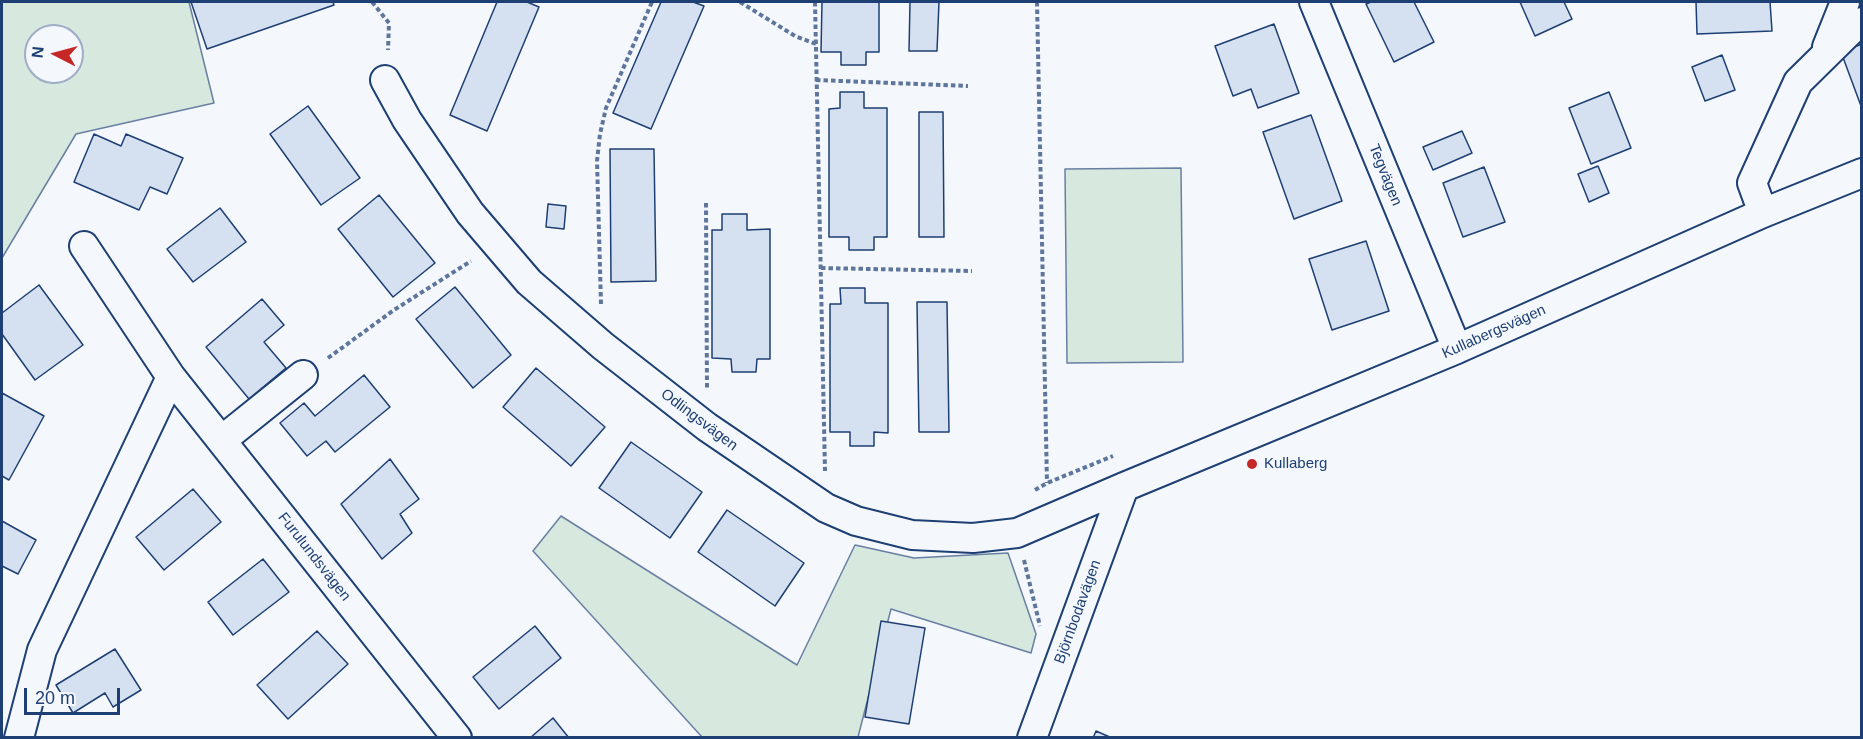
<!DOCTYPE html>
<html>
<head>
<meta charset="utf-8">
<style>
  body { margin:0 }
  #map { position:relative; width:1863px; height:739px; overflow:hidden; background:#f4f7fb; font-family:Helvetica,sans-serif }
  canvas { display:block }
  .frame { position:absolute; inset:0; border:3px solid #1d3f73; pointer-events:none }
  .north { position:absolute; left:24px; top:24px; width:60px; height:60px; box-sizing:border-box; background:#f4f7fb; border:2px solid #9eadc5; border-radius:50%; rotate:276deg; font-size:16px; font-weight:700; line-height:24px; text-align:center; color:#1d3f73 }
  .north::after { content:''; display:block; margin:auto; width:21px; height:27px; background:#c62828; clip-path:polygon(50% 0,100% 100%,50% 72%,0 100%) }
  .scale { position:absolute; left:24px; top:688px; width:96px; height:27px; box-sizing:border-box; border:3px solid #1d3f73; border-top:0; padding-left:8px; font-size:18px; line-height:21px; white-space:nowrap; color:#1d3f73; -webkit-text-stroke:4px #f4f7fb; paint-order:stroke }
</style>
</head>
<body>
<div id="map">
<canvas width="1863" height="739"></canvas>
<div class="frame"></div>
<div class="north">N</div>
<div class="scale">20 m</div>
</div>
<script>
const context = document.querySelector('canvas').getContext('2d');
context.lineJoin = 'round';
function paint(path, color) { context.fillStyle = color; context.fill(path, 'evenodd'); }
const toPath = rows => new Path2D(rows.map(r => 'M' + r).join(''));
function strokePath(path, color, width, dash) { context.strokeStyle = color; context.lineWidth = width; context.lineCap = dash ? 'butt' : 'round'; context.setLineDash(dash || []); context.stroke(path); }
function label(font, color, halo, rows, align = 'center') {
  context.font = font + ' Helvetica,sans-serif'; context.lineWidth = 4.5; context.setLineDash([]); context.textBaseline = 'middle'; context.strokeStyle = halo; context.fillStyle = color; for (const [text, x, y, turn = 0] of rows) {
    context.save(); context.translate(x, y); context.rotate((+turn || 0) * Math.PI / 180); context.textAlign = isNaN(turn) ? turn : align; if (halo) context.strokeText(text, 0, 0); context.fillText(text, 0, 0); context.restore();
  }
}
const green = toPath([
  [2,2,189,2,214,103,76,134,2,258,2,2],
  [36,36,72,36,72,72,36,72,36,36],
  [1181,168,1183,362,1067,363,1065,169,1181,168],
  [561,516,797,665,855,545,914,558,1008,553,1036,634,1031,653,891,609,858,737,702,737,533,551,561,516]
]);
const building = toPath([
  [191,2,333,2,334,5,207,49,191,2],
  [497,2,527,2,539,7,487,131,450,115,497,2],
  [661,2,693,2,704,6,651,129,613,113,661,2],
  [822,2,879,2,879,52,866,52,866,65,841,65,841,52,821,52,822,2],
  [910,2,939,2,937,51,909,51,910,2],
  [1371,2,1414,2,1434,42,1394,62,1366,4,1371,2],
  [1520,2,1564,2,1572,19,1535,36,1520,2],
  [1696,2,1770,2,1772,31,1697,34,1696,2],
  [1274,24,1299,93,1258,108,1251,89,1233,96,1215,46,1274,24],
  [1862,44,1862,106,1861,106,1841,52,1862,44],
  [1722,55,1735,90,1705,101,1692,67,1722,55],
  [840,92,864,92,864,108,887,108,887,237,874,237,874,250,849,250,849,237,829,237,829,109,840,108,840,92],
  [1609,92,1631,148,1591,164,1569,108,1609,92],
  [308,106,360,178,321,205,270,134,308,106],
  [919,112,943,112,944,237,919,237,919,112],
  [1311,115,1342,201,1294,219,1263,132,1311,115],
  [1462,131,1472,153,1433,170,1423,147,1462,131],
  [94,134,121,146,126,134,183,158,167,194,150,187,139,210,74,182,94,134],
  [610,149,654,149,656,281,611,282,610,149],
  [1598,166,1609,193,1589,202,1578,174,1598,166],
  [1484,167,1505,222,1463,237,1443,183,1484,167],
  [379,195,435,263,393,297,338,229,379,195],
  [548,204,566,206,564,229,546,227,548,204],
  [220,208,246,242,193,282,167,249,220,208],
  [722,214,747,214,747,230,770,229,770,359,757,359,756,372,732,372,731,359,712,358,712,230,722,230,722,214],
  [1366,241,1389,311,1332,330,1309,259,1366,241],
  [39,285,83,345,35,380,2,334,2,313,39,285],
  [455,287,511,355,473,388,416,319,455,287],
  [840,288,865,288,865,303,888,303,888,433,874,432,874,446,850,446,850,432,830,432,830,304,841,304,840,288],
  [262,299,284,325,264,342,286,368,249,399,206,347,262,299],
  [917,302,947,302,949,432,919,432,917,302],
  [536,368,605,427,571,466,503,407,536,368],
  [364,375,390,407,335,452,326,441,307,456,280,423,304,403,315,416,364,375],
  [2,393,44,416,9,480,2,476,2,393],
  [631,442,702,492,670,538,599,488,631,442],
  [390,459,419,499,400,514,412,533,382,559,341,504,390,459],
  [193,489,221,522,164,570,136,537,193,489],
  [727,510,804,563,775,606,698,552,727,510],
  [2,521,36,540,18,574,2,566,2,521],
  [263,559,289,592,233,635,208,602,263,559],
  [881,621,925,628,909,724,865,717,881,621],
  [535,626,561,658,499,709,473,677,535,626],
  [317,631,348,664,288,719,257,685,317,631],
  [115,649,141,690,113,707,105,693,73,713,56,685,115,649],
  [553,718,569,738,530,738,553,718],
  [1096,731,1112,738,1093,738,1096,731]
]);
const path = toPath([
  [372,2,389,23,388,50],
  [740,2,795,36,816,44],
  [815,2,825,471],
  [1037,2,1047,483],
  [816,80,968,86],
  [706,203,707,388],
  [821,268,972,271],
  [601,304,597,161,600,134,606,108,652,2],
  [328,358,394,310,471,261],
  [1035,490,1047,483,1113,456],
  [1024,560,1040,626]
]);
const street = toPath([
  [1314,2,1457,349],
  [1827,47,1845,2],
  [385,80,407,120,470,213,529,282,603,346,707,427,826,508,856,521,912,535,973,538,1017,533,1124,487,1457,349,1763,213,1862,173],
  [1763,213,1752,183,1798,82,1858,23,1862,22],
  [84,246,171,377,457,738],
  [222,440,303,375],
  [19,738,42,650,171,377],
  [1032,738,1124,487]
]);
const markers = [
  [1252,464,6,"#c62828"]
];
const streetNames = [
  ["Tegvägen",1385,175,68],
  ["Kullabergsvägen",1494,332,-24],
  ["Odlingsvägen",699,420,37],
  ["Furulundsvägen",314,557,52],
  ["Björnbodavägen",1078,612,-70]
];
const poiNames = [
  ["Kullaberg",1264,464]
];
paint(green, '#d7e8df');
strokePath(green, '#687fa3', 1.5);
paint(building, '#d5e0f0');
strokePath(building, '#1d3f73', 1.5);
strokePath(street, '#1d3f73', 32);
strokePath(path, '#5e769c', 4, [4.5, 3]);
strokePath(street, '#f4f7fb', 28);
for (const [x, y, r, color] of markers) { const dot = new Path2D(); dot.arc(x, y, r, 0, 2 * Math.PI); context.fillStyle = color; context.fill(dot); strokePath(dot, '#f4f7fb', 2); }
label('15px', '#1d3f73', '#f4f7fb', streetNames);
label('15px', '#1d3f73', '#f4f7fb', poiNames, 'left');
</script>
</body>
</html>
